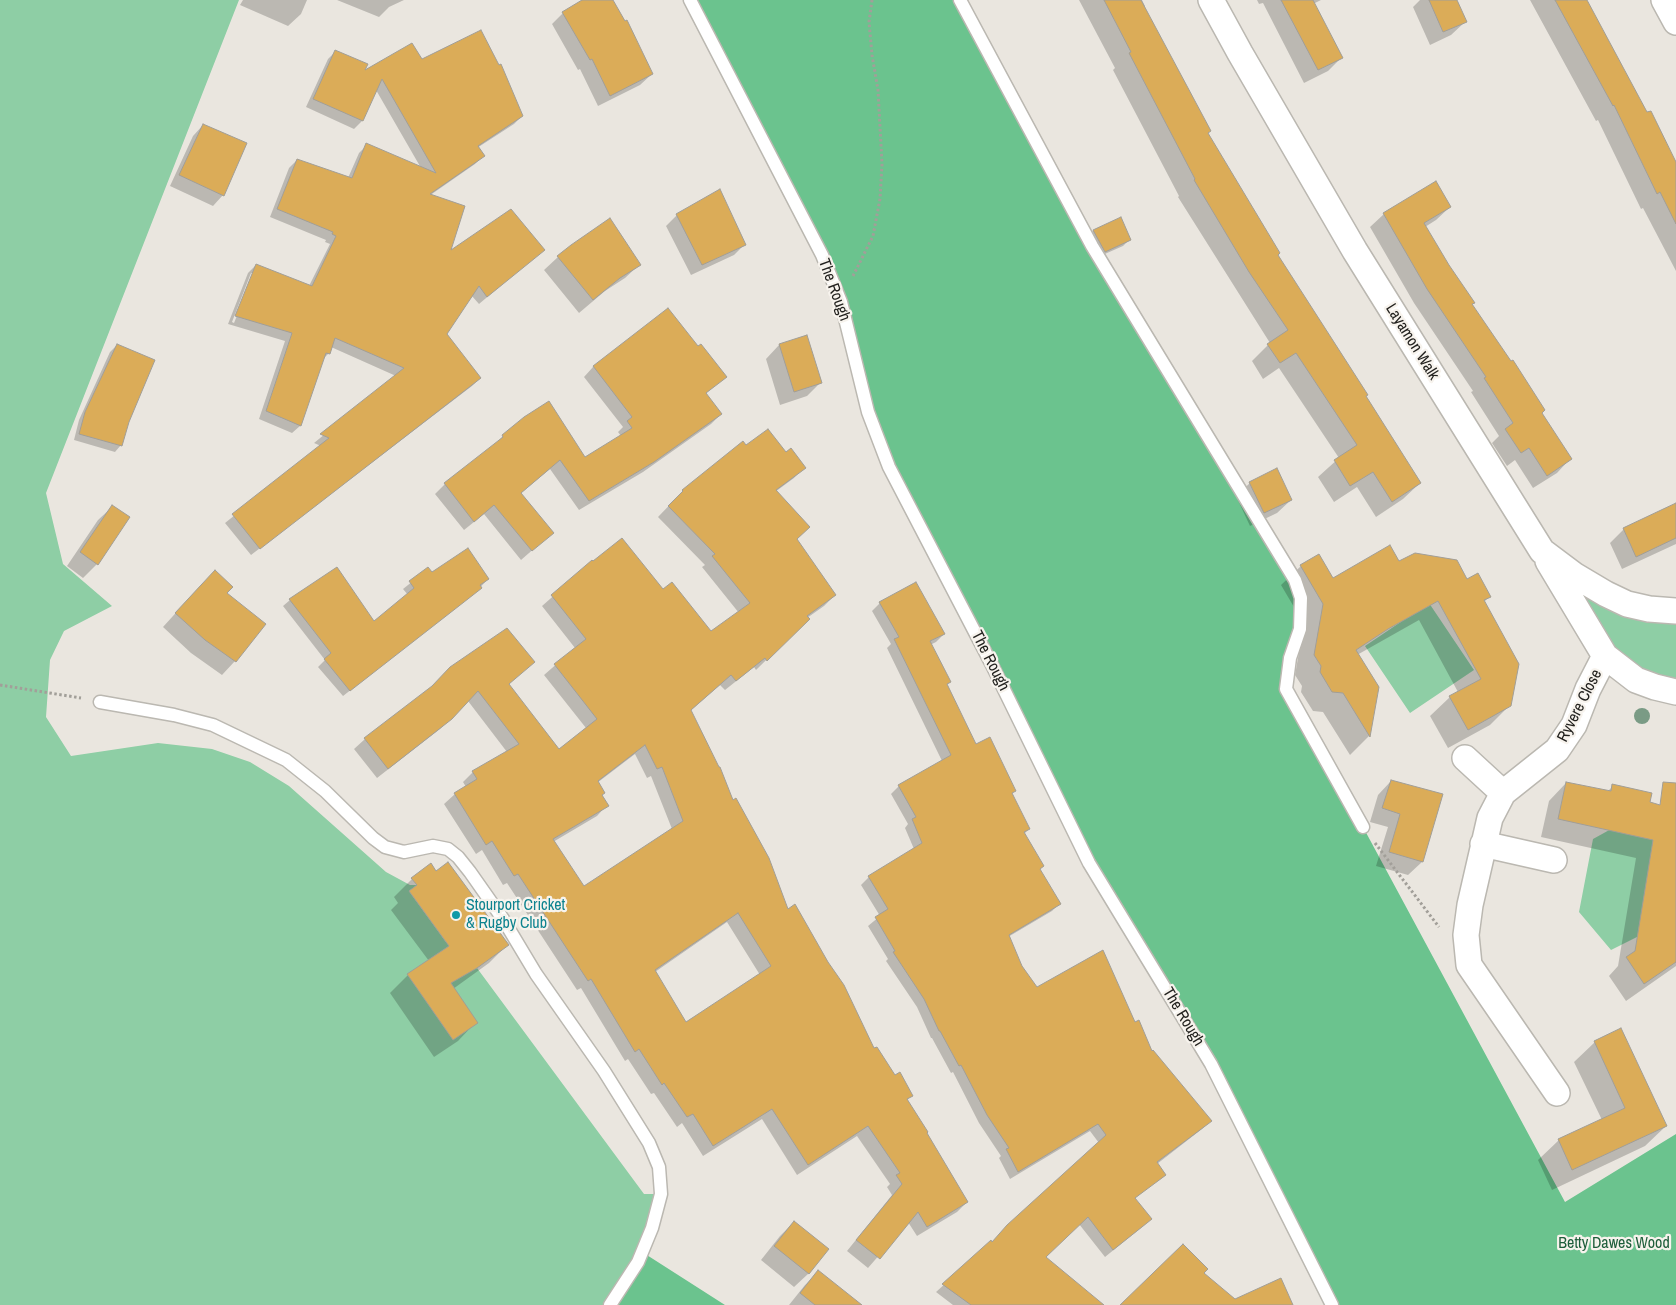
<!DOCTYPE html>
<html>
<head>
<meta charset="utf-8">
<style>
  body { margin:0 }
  canvas { display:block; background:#eae6df }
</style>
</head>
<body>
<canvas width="1676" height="1305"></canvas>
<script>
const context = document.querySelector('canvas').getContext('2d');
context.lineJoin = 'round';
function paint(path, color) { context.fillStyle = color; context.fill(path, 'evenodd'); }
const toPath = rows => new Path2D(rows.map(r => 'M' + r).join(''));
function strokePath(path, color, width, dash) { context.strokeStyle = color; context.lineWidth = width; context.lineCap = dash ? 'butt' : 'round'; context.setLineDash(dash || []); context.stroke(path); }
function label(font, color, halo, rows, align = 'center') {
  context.font = font + ' "Archivo Narrow",sans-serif'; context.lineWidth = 4.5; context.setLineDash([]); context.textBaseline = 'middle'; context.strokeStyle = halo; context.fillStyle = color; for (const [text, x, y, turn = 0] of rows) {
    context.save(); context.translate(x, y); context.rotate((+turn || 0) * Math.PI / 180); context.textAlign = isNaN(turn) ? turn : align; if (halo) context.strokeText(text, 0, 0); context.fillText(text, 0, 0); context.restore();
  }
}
const green = toPath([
  [0,0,239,0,46,493,63,564,112,606,64,631,50,660,46,717,71,756,158,743,212,749,250,762,289,786,386,872,410,885,417,885,409,891,446,942,475,969,477,968,644,1194,661,1194,639,1250,603,1305,0,1305],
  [1574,575,1676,611,1676,692,1605,656],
  [1429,603,1474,670,1410,713,1365,646],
  [1622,823,1659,831,1639,936,1611,950,1579,912,1593,839]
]);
const forest = toPath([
  [690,0,960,0,1092,246,1301,598,1286,689,1363,827,1565,1202,1676,1134,1676,1305,1332,1305,1211,1064,1089,863,889,467,841,302],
  [639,1250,725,1305,603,1305]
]);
const shadow = toPath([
  [243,0,307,0,301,14,288,26,240,5],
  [337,0,404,0,389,7,379,17],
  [584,0,611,0,652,74,640,85,598,106,580,69,578,70,552,24,563,13],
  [1079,0,1142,0,1145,6,1144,7,1207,134,1277,255,1420,483,1403,499,1376,517,1357,487,1334,502,1318,477,1339,458,1279,368,1263,379,1252,361,1270,343,1178,197,1179,196,1113,70,1115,68],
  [1257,0,1321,0,1313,4,1341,58,1328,71,1304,83,1263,3,1259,4],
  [1420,0,1456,0,1465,22,1451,35,1430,45,1413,7],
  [1530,0,1584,0,1676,165,1676,271,1643,208,1641,209,1598,120,1596,121],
  [336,51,363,73,421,61,522,116,514,124,477,148,483,156,475,164,429,196,449,253,543,250,479,304,471,295,445,334,480,378,472,386,251,555,225,523,321,446,314,443,396,376,331,347,329,353,323,359,300,426,292,433,259,419,285,341,228,324,248,273,256,265,309,286,330,244,325,242,326,240,270,217,289,168,297,160,348,178,359,153,367,145,421,168,376,90,362,121,354,129,306,107,328,59],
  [251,273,254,273,234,323,232,322],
  [203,125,223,195,213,206,170,186,193,136],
  [720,191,745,244,734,255,691,275,666,226,677,215],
  [1450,207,1436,220,1425,227,1448,265,1474,302,1471,305,1570,459,1557,473,1533,488,1515,460,1507,466,1492,443,1499,436,1471,392,1473,391,1414,303,1370,227,1384,214],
  [1120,219,1130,239,1123,246,1098,257,1087,237,1093,231],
  [558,257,639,265,625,278,605,291,579,313,544,270],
  [668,309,698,348,725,377,705,394,721,414,711,424,643,472,579,510,550,469,520,494,552,533,521,560,484,514,464,530,435,494,445,484,493,447,503,436,525,418,585,458,621,436,618,432,623,427,584,377,593,367],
  [806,336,821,382,807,396,780,405,766,359,779,345],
  [117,345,128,421,121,445,115,452,74,440,79,420,110,352],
  [743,442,746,446,785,454,804,467,794,478,775,492,796,540,835,595,824,606,807,618,808,619,756,670,754,667,725,690,720,685,690,711,733,801,788,910,874,1050,894,1076,912,1095,907,1100,967,1202,957,1212,917,1236,908,1222,868,1268,847,1251,892,1195,887,1187,890,1184,857,1136,797,1175,762,1119,703,1156,682,1123,677,1127,654,1093,651,1094,628,1059,625,1061,581,988,577,990,507,883,503,885,482,850,476,854,444,804,455,794,466,787,463,782,473,772,507,752,468,701,440,729,377,778,354,749,365,739,533,662,508,685,558,750,586,728,544,675,575,648,542,606,592,562,663,591,711,633,739,613,702,567,705,565,658,517,683,491],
  [635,754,647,778,651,776,672,829,584,887,553,842,597,816,607,805,601,795,597,783],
  [727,922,760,975,685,1023,655,972],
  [1250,483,1291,500,1277,513,1250,526,1236,496],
  [1676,505,1676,544,1622,569,1610,543,1624,529],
  [112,507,128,518,97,564,83,578,67,566,98,520],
  [1398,563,1466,580,1490,596,1484,602,1510,705,1490,725,1448,748,1430,716,1450,697,1458,692,1419,620,1357,655,1378,688,1369,736,1350,755,1323,712,1313,711,1301,692,1302,686,1295,675,1304,624,1281,585,1301,566,1333,580],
  [337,568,373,623,408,595,403,589,428,569,432,574,488,579,474,594,343,696,318,667,325,660,283,606,290,600],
  [201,585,225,593,235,661,222,675,191,653,163,627],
  [880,603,944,634,936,642,930,645,950,682,946,685,975,746,1011,794,1029,829,1024,834,1039,870,1060,903,1052,911,1008,937,1021,967,1036,989,1135,1023,1151,1053,1210,1121,1202,1129,1157,1164,1165,1175,1134,1199,1150,1219,1142,1227,1105,1257,1079,1224,1044,1257,1102,1305,953,1305,936,1292,991,1242,992,1243,1099,1143,1090,1131,1010,1179,999,1158,1001,1156,979,1123,953,1072,951,1073,932,1038,931,1038,917,1007,886,961,888,959,868,926,880,916,861,885,869,877,914,849,905,828,908,824,891,794,899,786,942,761,887,648,891,644,872,611],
  [1391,781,1442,794,1422,862,1408,875,1376,866,1388,827,1370,822,1378,795],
  [1566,783,1607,792,1613,786,1648,803,1676,809,1676,966,1626,1001,1609,976,1618,966,1636,858,1541,837,1549,801],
  [436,872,507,945,489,963,453,989,476,1022,458,1041,434,1057,390,993,408,975,429,961,391,910,398,903,394,897,412,879],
  [1595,1042,1666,1126,1645,1146,1552,1190,1538,1160,1559,1140,1602,1120,1574,1062],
  [794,1222,827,1249,808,1274,794,1287,761,1260,780,1236],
  [818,1272,860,1305,789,1305,805,1285]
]);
const building = toPath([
  [582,0,613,0,625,21,627,20,653,74,610,96,592,59,590,60,562,12,582,0],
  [1104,0,1141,0,1211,131,1208,133,1280,253,1278,255,1368,395,1366,396,1421,483,1392,502,1373,472,1350,486,1334,460,1357,445,1296,353,1280,363,1267,344,1288,330,1249,272,1194,180,1195,179,1129,53,1131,52,1104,0],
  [1281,0,1313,0,1343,58,1318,70,1281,0],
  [1429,0,1457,0,1467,22,1443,32,1429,0],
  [1555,0,1587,0,1647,112,1651,111,1676,162,1676,224,1660,192,1657,194,1614,105,1613,106,1555,0],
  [481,30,499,65,501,64,523,116,478,146,485,156,430,194,465,206,451,250,511,209,545,250,487,297,479,286,447,334,481,378,260,549,232,514,329,438,320,434,404,368,335,338,330,354,326,353,301,426,266,411,292,333,235,316,256,264,312,286,336,236,332,234,333,232,277,209,297,159,352,178,366,143,436,173,382,79,363,121,313,99,335,50,368,64,365,70,412,43,422,59,481,30],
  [203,124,247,143,224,196,179,175,203,124],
  [1436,181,1451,207,1424,223,1449,265,1475,303,1472,304,1511,361,1513,360,1545,410,1542,413,1572,459,1547,476,1529,448,1521,453,1505,429,1513,423,1484,378,1486,377,1427,289,1383,213,1436,181],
  [720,189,746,245,702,265,676,214,720,189],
  [1121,217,1131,240,1105,252,1093,230,1121,217],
  [610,218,641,265,620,278,593,300,557,256,571,245,610,218],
  [668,308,698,346,701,344,727,377,706,393,722,414,654,462,589,501,560,460,521,493,554,533,532,551,494,505,474,522,444,483,503,437,502,435,524,417,549,401,585,457,632,428,627,421,632,417,593,366,668,308],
  [807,335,822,383,794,392,779,344,807,335],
  [117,344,155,360,129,422,122,446,79,434,85,412,117,344],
  [768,429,786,452,791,448,806,468,776,490,810,527,797,539,836,595,807,616,810,619,767,661,765,658,736,681,731,675,691,710,719,767,720,767,733,800,736,798,769,858,788,909,795,904,828,962,844,985,874,1048,877,1047,895,1075,900,1072,913,1096,907,1099,928,1132,927,1133,968,1202,927,1227,918,1212,880,1259,856,1240,902,1184,896,1175,900,1173,868,1126,808,1165,772,1109,713,1146,693,1114,687,1117,664,1083,662,1085,639,1049,635,1052,591,979,588,981,518,874,514,876,492,841,486,845,454,793,477,779,472,771,519,744,478,691,452,719,388,769,364,738,432,686,450,667,507,628,535,662,509,684,559,749,597,719,554,664,586,639,551,595,592,560,593,561,622,538,663,589,672,582,711,631,750,603,712,556,715,554,668,506,683,491,682,490,743,441,746,445,768,429],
  [645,745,657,769,662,767,683,821,584,886,553,839,609,806,602,795,605,793,598,781,645,745],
  [738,913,771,966,686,1022,655,970,738,913],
  [1277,468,1292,500,1264,513,1249,482,1277,468],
  [1676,503,1676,538,1636,557,1623,528,1676,503],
  [112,505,130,517,98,565,80,552,112,505],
  [1390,545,1399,561,1415,553,1457,560,1467,579,1478,573,1491,597,1484,600,1519,664,1511,706,1468,730,1449,696,1481,679,1438,601,1388,629,1356,650,1379,687,1370,737,1343,693,1332,692,1320,672,1321,666,1314,655,1323,604,1300,565,1319,554,1333,578,1390,545],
  [468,548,489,579,480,585,482,588,350,691,324,659,331,653,289,599,337,567,374,621,414,588,409,581,428,567,432,572,468,548],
  [215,570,233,587,227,593,266,624,236,662,205,640,175,613,215,570],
  [916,582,945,634,930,641,951,682,947,684,976,744,990,737,1016,791,1012,793,1030,829,1024,832,1044,866,1040,869,1061,904,1009,935,1022,966,1037,987,1103,950,1135,1022,1139,1020,1152,1051,1153,1050,1212,1121,1157,1162,1166,1175,1135,1198,1152,1219,1113,1250,1088,1217,1046,1257,1104,1305,971,1305,942,1284,991,1240,992,1242,1007,1225,1106,1135,1098,1124,1018,1172,1006,1149,1009,1148,987,1115,961,1065,959,1066,940,1031,939,1031,924,999,893,952,895,951,875,917,888,909,868,876,922,843,912,819,916,817,898,785,951,755,894,639,899,637,879,602,916,582],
  [1391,780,1443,794,1423,862,1389,852,1400,814,1382,808,1391,780],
  [1566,782,1611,791,1612,784,1652,793,1650,802,1660,805,1663,782,1676,783,1676,962,1644,984,1626,957,1635,951,1653,840,1558,819,1566,782],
  [448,862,509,945,477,968,451,983,478,1023,453,1040,407,974,449,946,409,891,417,885,411,878,431,863,436,871,448,862],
  [1621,1028,1667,1126,1572,1170,1558,1139,1625,1108,1594,1041,1621,1028],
  [794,1221,829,1249,809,1274,774,1246,794,1221],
  [1183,1244,1208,1269,1204,1273,1235,1299,1281,1278,1293,1305,1120,1305,1183,1244],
  [818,1270,862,1305,815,1305,800,1293,818,1270]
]);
const path = toPath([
  [853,276,873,236,880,199,882,164,878,90,872,55,869,22,872,0],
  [0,685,81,698],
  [1375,843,1439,927]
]);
const lane = toPath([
  [690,0,822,255,841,302,868,412,889,467,992,665,1089,863,1211,1064,1332,1305],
  [960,0,1092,246,1295,580,1301,598,1300,629,1290,658,1286,689,1363,827],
  [100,702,174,715,213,725,286,760,325,791,373,838,385,847,404,852,433,846,448,849,458,857,470,872,503,919,536,974,604,1071,649,1143,659,1167,661,1194,652,1228,638,1262,610,1305]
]);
const street = toPath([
  [1211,0,1240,53,1355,251,1542,551,1574,575,1606,594,1627,604,1649,609,1676,611],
  [1664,0,1676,22],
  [1548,561,1605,656,1588,689,1574,725,1557,750,1503,793,1490,818,1470,905,1466,935,1469,965,1557,1093],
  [1605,656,1636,680,1655,687,1676,692],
  [1465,758,1503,793],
  [1483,844,1554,860]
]);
const trees = [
  [1642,716]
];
const markers = [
  [456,915,5,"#0f9aa8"]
];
const streetNames = [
  ["The Rough",834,290,70],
  ["Layamon Walk",1412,342,58],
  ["The Rough",990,661,63],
  ["Ryvere Close",1580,706,-63],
  ["The Rough",1183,1017,59]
];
const cultureNames = [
  ["Stourport Cricket",466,906],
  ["& Rugby Club",466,924]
];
const parkNames = [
  ["Betty Dawes Wood",1614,1244]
];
paint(green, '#8ecea5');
paint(forest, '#6bc38e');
paint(shadow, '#0003');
paint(building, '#dbac58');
strokePath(building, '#a19e97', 1);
strokePath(lane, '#bbb8b1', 15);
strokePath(street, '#bbb8b1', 28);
strokePath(path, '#a29f99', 3, [2.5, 2.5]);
strokePath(lane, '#fff', 12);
strokePath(street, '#fff', 25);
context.fillStyle = '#7a9b85';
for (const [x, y] of trees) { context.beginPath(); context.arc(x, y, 8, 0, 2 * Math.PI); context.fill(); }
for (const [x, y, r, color] of markers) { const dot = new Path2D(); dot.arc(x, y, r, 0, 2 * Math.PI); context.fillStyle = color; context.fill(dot); strokePath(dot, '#f7f3ed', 2); }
label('16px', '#23221f', '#f7f3ed', streetNames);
label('16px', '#0d838f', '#f7f3ed', cultureNames, 'left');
label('16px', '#1e5e3b', '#f7f3ed', parkNames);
</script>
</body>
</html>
